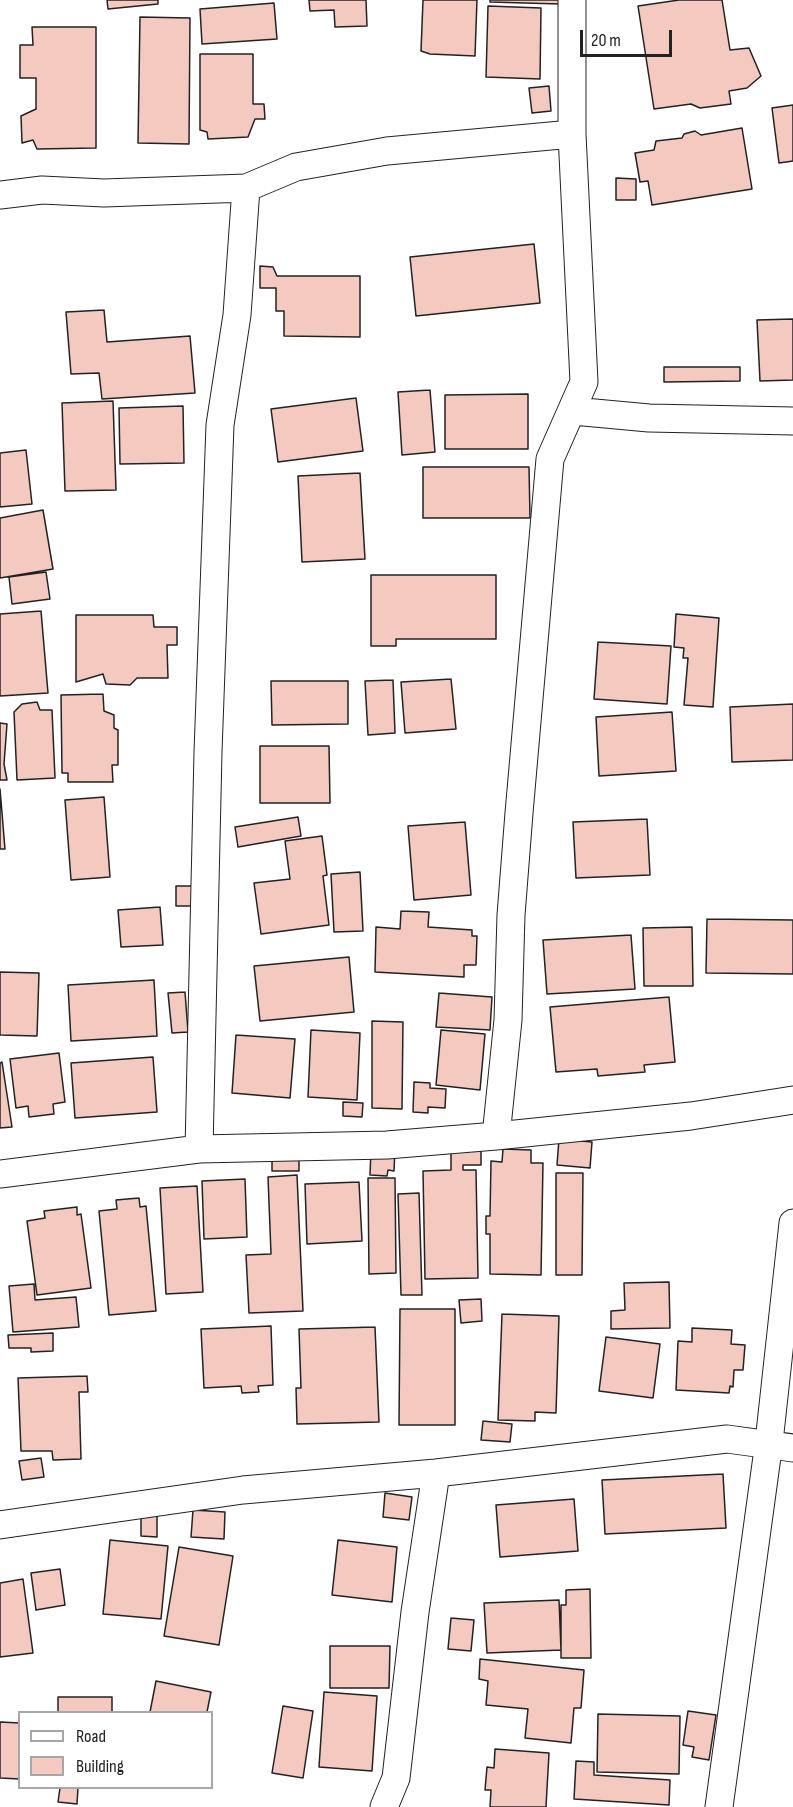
<!DOCTYPE html>
<html>
<head>
<meta charset="utf-8">
<style>
  body { margin:0 }
  #map { position:relative; width:793px; height:1807px; overflow:hidden; background:#fff; font-family:"Sofia Sans Condensed",sans-serif }
  canvas { display:block }
  .legend { position:absolute; left:18px; top:1711px; width:195px; height:78px; box-sizing:border-box; background:#fff; border:2px solid #a7a7a7; margin:0; padding:8px 10px; list-style:none; font-size:18px; color:#222 }
  .legend li { display:flex; align-items:center; gap:12px; height:30px }
  .legend b { width:30px; border:2px solid #a7a7a7 }
  .scale { position:absolute; left:580px; top:30px; width:92px; height:27px; box-sizing:border-box; border:3px solid #222; border-top:0; padding-left:8px; font-size:18px; line-height:21px; white-space:nowrap; color:#222; -webkit-text-stroke:4px #fff; paint-order:stroke }
</style>
</head>
<body>
<div id="map">
<canvas width="793" height="1807"></canvas>
<ul class="legend">
<li><b style="height:8px;background:#fff"></b>Road</li>
<li><b style="height:16px;background:#f3c9c0"></b>Building</li>
</ul>
<div class="scale">20 m</div>
</div>
<script>
const context = document.querySelector('canvas').getContext('2d');
context.lineJoin = 'round';
function paint(path, color) { context.fillStyle = color; context.fill(path, 'evenodd'); }
const toPath = rows => new Path2D(rows.map(r => 'M' + r).join(''));
function strokePath(path, color, width, dash) { context.strokeStyle = color; context.lineWidth = width; context.lineCap = dash ? 'butt' : 'round'; context.setLineDash(dash || []); context.stroke(path); }
const building = toPath([
  [107,0,158,0,158,4,108,9,107,0],
  [309,0,366,0,367,26,335,27,334,10,310,11,309,0],
  [423,0,477,0,475,56,430,54,421,51,423,0],
  [490,0,560,0,560,4,490,2,490,0],
  [679,0,722,0,730,50,749,48,761,76,747,88,729,91,731,104,700,108,691,104,654,109,638,6,679,0],
  [274,3,277,39,202,44,200,9,274,3],
  [488,6,541,8,540,79,486,77,488,6],
  [140,17,190,18,189,144,138,143,140,17],
  [32,27,96,27,96,148,37,149,33,140,22,143,21,116,36,109,36,78,20,78,20,45,33,45,32,27],
  [200,54,253,54,253,104,264,104,265,119,255,119,248,137,208,139,207,132,200,130,200,54],
  [549,86,551,111,532,113,529,88,549,86],
  [793,105,793,161,779,163,772,108,793,105],
  [742,128,752,189,652,205,648,181,640,182,635,153,654,150,656,141,682,138,684,134,695,131,701,135,742,128],
  [616,178,636,179,636,200,616,200,616,178],
  [534,244,540,303,416,316,410,257,534,244],
  [260,266,273,267,277,276,360,276,360,337,284,336,284,311,276,311,276,288,260,288,260,266],
  [104,310,107,342,190,336,195,393,102,399,99,373,71,374,66,312,104,310],
  [793,319,793,380,760,381,757,320,793,319],
  [664,367,740,367,740,381,664,382,664,367],
  [430,390,435,452,402,455,398,392,430,390],
  [528,394,528,449,445,449,445,395,528,394],
  [356,398,363,451,278,462,271,409,356,398],
  [113,401,116,490,65,491,62,403,113,401],
  [183,406,184,463,120,464,119,408,183,406],
  [26,450,32,504,0,507,0,453,26,450],
  [423,467,529,467,530,518,423,518,423,467],
  [360,473,365,559,302,562,298,476,360,473],
  [43,510,53,569,0,578,0,518,43,510],
  [46,572,50,599,12,604,9,577,46,572],
  [371,575,496,575,496,639,396,639,396,646,371,646,371,575],
  [41,611,48,693,0,696,0,614,41,611],
  [676,614,719,618,713,707,684,705,688,658,683,658,684,648,674,647,676,614],
  [76,615,153,615,154,627,177,627,177,645,167,645,168,678,137,678,130,685,106,684,103,674,76,682,76,615],
  [598,642,671,646,667,704,594,699,598,642],
  [451,679,456,729,405,733,401,682,451,679],
  [393,680,395,733,368,735,365,681,393,680],
  [271,681,348,681,348,724,272,725,271,681],
  [103,694,104,711,114,715,114,728,118,730,118,765,112,765,113,782,68,782,68,773,62,773,61,695,103,694],
  [37,702,40,710,52,710,55,778,17,780,14,712,22,704,37,702],
  [793,704,793,760,732,762,730,707,793,704],
  [672,712,676,771,599,776,596,717,672,712],
  [0,723,7,724,4,764,7,780,0,780,0,723],
  [260,746,329,746,330,803,260,803,260,746],
  [0,789,5,849,0,849,0,789],
  [104,797,110,877,71,880,65,800,104,797],
  [298,817,301,836,238,847,235,827,298,817],
  [647,819,650,875,576,878,573,822,647,819],
  [465,822,471,895,414,900,408,826,465,822],
  [322,836,327,875,323,876,329,925,261,934,254,883,290,879,285,841,322,836],
  [360,872,363,931,334,932,331,874,360,872],
  [176,886,194,886,194,906,176,906,176,886],
  [160,907,163,945,121,947,118,910,160,907],
  [401,911,429,912,428,927,472,930,472,936,477,936,476,965,464,965,464,977,375,972,376,927,400,929,401,911],
  [707,919,793,920,793,974,706,973,707,919],
  [692,927,693,986,644,986,643,928,692,927],
  [631,935,635,989,547,994,543,940,631,935],
  [349,957,354,1012,260,1021,254,966,349,957],
  [0,972,39,973,37,1036,0,1035,0,972],
  [154,980,157,1036,71,1041,68,985,154,980],
  [185,992,188,1032,172,1033,168,993,185,992],
  [439,993,492,997,490,1030,436,1027,439,993],
  [669,997,675,1062,644,1065,645,1072,598,1076,597,1069,556,1072,550,1007,669,997],
  [372,1021,403,1022,402,1109,372,1108,372,1021],
  [311,1030,360,1033,357,1100,308,1097,311,1030],
  [441,1030,485,1034,480,1090,436,1085,441,1030],
  [236,1035,295,1039,290,1098,232,1093,236,1035],
  [59,1053,65,1102,53,1104,54,1114,29,1117,28,1106,16,1108,10,1059,59,1053],
  [153,1057,157,1112,75,1118,71,1063,153,1057],
  [2,1062,12,1127,0,1128,0,1063,2,1062],
  [414,1082,430,1083,430,1088,446,1089,445,1108,428,1107,428,1113,413,1112,414,1082],
  [343,1102,363,1103,362,1117,343,1116,343,1102],
  [559,1139,592,1142,590,1168,557,1165,559,1139],
  [481,1145,481,1165,463,1165,463,1170,476,1170,478,1278,425,1279,423,1171,451,1170,451,1146,481,1145],
  [371,1149,395,1149,394,1171,388,1170,387,1176,370,1175,371,1149],
  [503,1149,531,1150,531,1163,543,1163,541,1275,490,1274,490,1234,486,1234,486,1216,490,1216,491,1161,502,1162,503,1149],
  [272,1151,299,1152,299,1171,272,1171,272,1151],
  [556,1173,583,1173,582,1275,556,1275,556,1173],
  [297,1175,303,1311,249,1313,246,1255,271,1254,268,1177,297,1175],
  [368,1178,395,1178,396,1273,369,1274,368,1178],
  [245,1179,247,1237,204,1239,202,1181,245,1179],
  [359,1182,362,1241,307,1244,305,1184,359,1182],
  [197,1186,203,1292,166,1294,160,1188,197,1186],
  [419,1193,422,1295,401,1295,398,1194,419,1193],
  [139,1198,140,1207,146,1206,156,1311,109,1315,99,1211,117,1209,116,1200,139,1198],
  [77,1207,77,1215,81,1214,91,1288,37,1295,27,1221,45,1218,44,1211,77,1207],
  [669,1282,670,1328,611,1329,611,1311,625,1310,624,1283,669,1282],
  [34,1284,35,1300,76,1297,79,1327,13,1332,9,1286,34,1284],
  [481,1299,482,1321,461,1323,459,1300,481,1299],
  [400,1309,455,1309,455,1425,399,1425,400,1309],
  [502,1314,559,1316,556,1413,535,1412,535,1421,498,1420,502,1314],
  [271,1326,273,1385,258,1386,259,1392,242,1393,241,1386,204,1388,201,1329,271,1326],
  [375,1327,379,1422,297,1424,296,1388,301,1388,299,1329,375,1327],
  [692,1328,732,1330,731,1344,745,1345,743,1370,734,1370,733,1387,730,1386,729,1393,676,1390,678,1341,692,1342,692,1328],
  [53,1333,53,1351,31,1352,31,1348,9,1348,8,1335,53,1333],
  [606,1337,660,1344,653,1398,599,1391,606,1337],
  [87,1376,88,1392,79,1392,81,1459,53,1460,52,1451,21,1451,18,1378,87,1376],
  [483,1421,512,1424,510,1442,481,1440,483,1421],
  [41,1458,44,1477,22,1480,19,1461,41,1458],
  [723,1474,726,1528,605,1534,602,1480,723,1474],
  [385,1493,412,1497,409,1520,383,1517,385,1493],
  [574,1499,578,1551,500,1557,496,1505,574,1499],
  [193,1510,225,1512,224,1539,191,1537,193,1510],
  [157,1516,157,1537,141,1536,141,1517,157,1516],
  [110,1540,168,1546,161,1619,103,1614,110,1540],
  [338,1540,397,1547,392,1602,332,1595,338,1540],
  [179,1547,233,1556,219,1645,164,1636,179,1547],
  [60,1569,65,1605,36,1610,31,1573,60,1569],
  [23,1579,33,1653,0,1657,0,1583,23,1579],
  [590,1589,591,1658,561,1658,561,1605,566,1605,566,1590,590,1589],
  [559,1600,561,1650,487,1653,484,1603,559,1600],
  [451,1618,474,1620,471,1651,448,1649,451,1618],
  [330,1646,390,1646,389,1688,330,1688,330,1646],
  [480,1659,584,1670,581,1708,574,1708,571,1743,525,1738,528,1709,486,1705,488,1681,479,1679,480,1659],
  [156,1681,211,1692,207,1712,150,1712,156,1681],
  [324,1692,377,1696,372,1771,319,1767,324,1692],
  [58,1697,112,1697,112,1712,58,1712,58,1697],
  [283,1706,313,1711,303,1778,272,1773,283,1706],
  [688,1711,716,1715,709,1760,692,1757,694,1747,683,1745,688,1711],
  [598,1714,680,1716,679,1774,597,1772,598,1714],
  [0,1722,20,1723,20,1779,0,1778,0,1722],
  [495,1749,549,1753,546,1807,490,1807,491,1790,485,1790,487,1767,494,1768,495,1749],
  [576,1761,594,1762,594,1775,670,1780,669,1805,574,1799,576,1761],
  [60,1788,78,1788,77,1804,58,1802,60,1788]
]);
const minor = toPath([
  [0,195,42,190,104,193,246,188,296,167,387,151,572,134],
  [573,411,649,418,793,421],
  [496,1136,508,1020,511,915,519,813,550,459,584,382,572,134,572,0],
  [199,1149,208,752,220,425,237,315,246,188],
  [0,1174,199,1149,387,1145,496,1136,691,1116,793,1100],
  [0,1525,243,1490,436,1473,727,1439,793,1448],
  [384,1807,396,1778,415,1612,436,1473],
  [719,1807,769,1442,793,1223]
]);
paint(building, '#f3c9c0');
strokePath(building, '#222', 1.5);
strokePath(minor, '#222', 29);
strokePath(minor, '#fff', 27);
</script>
</body>
</html>
